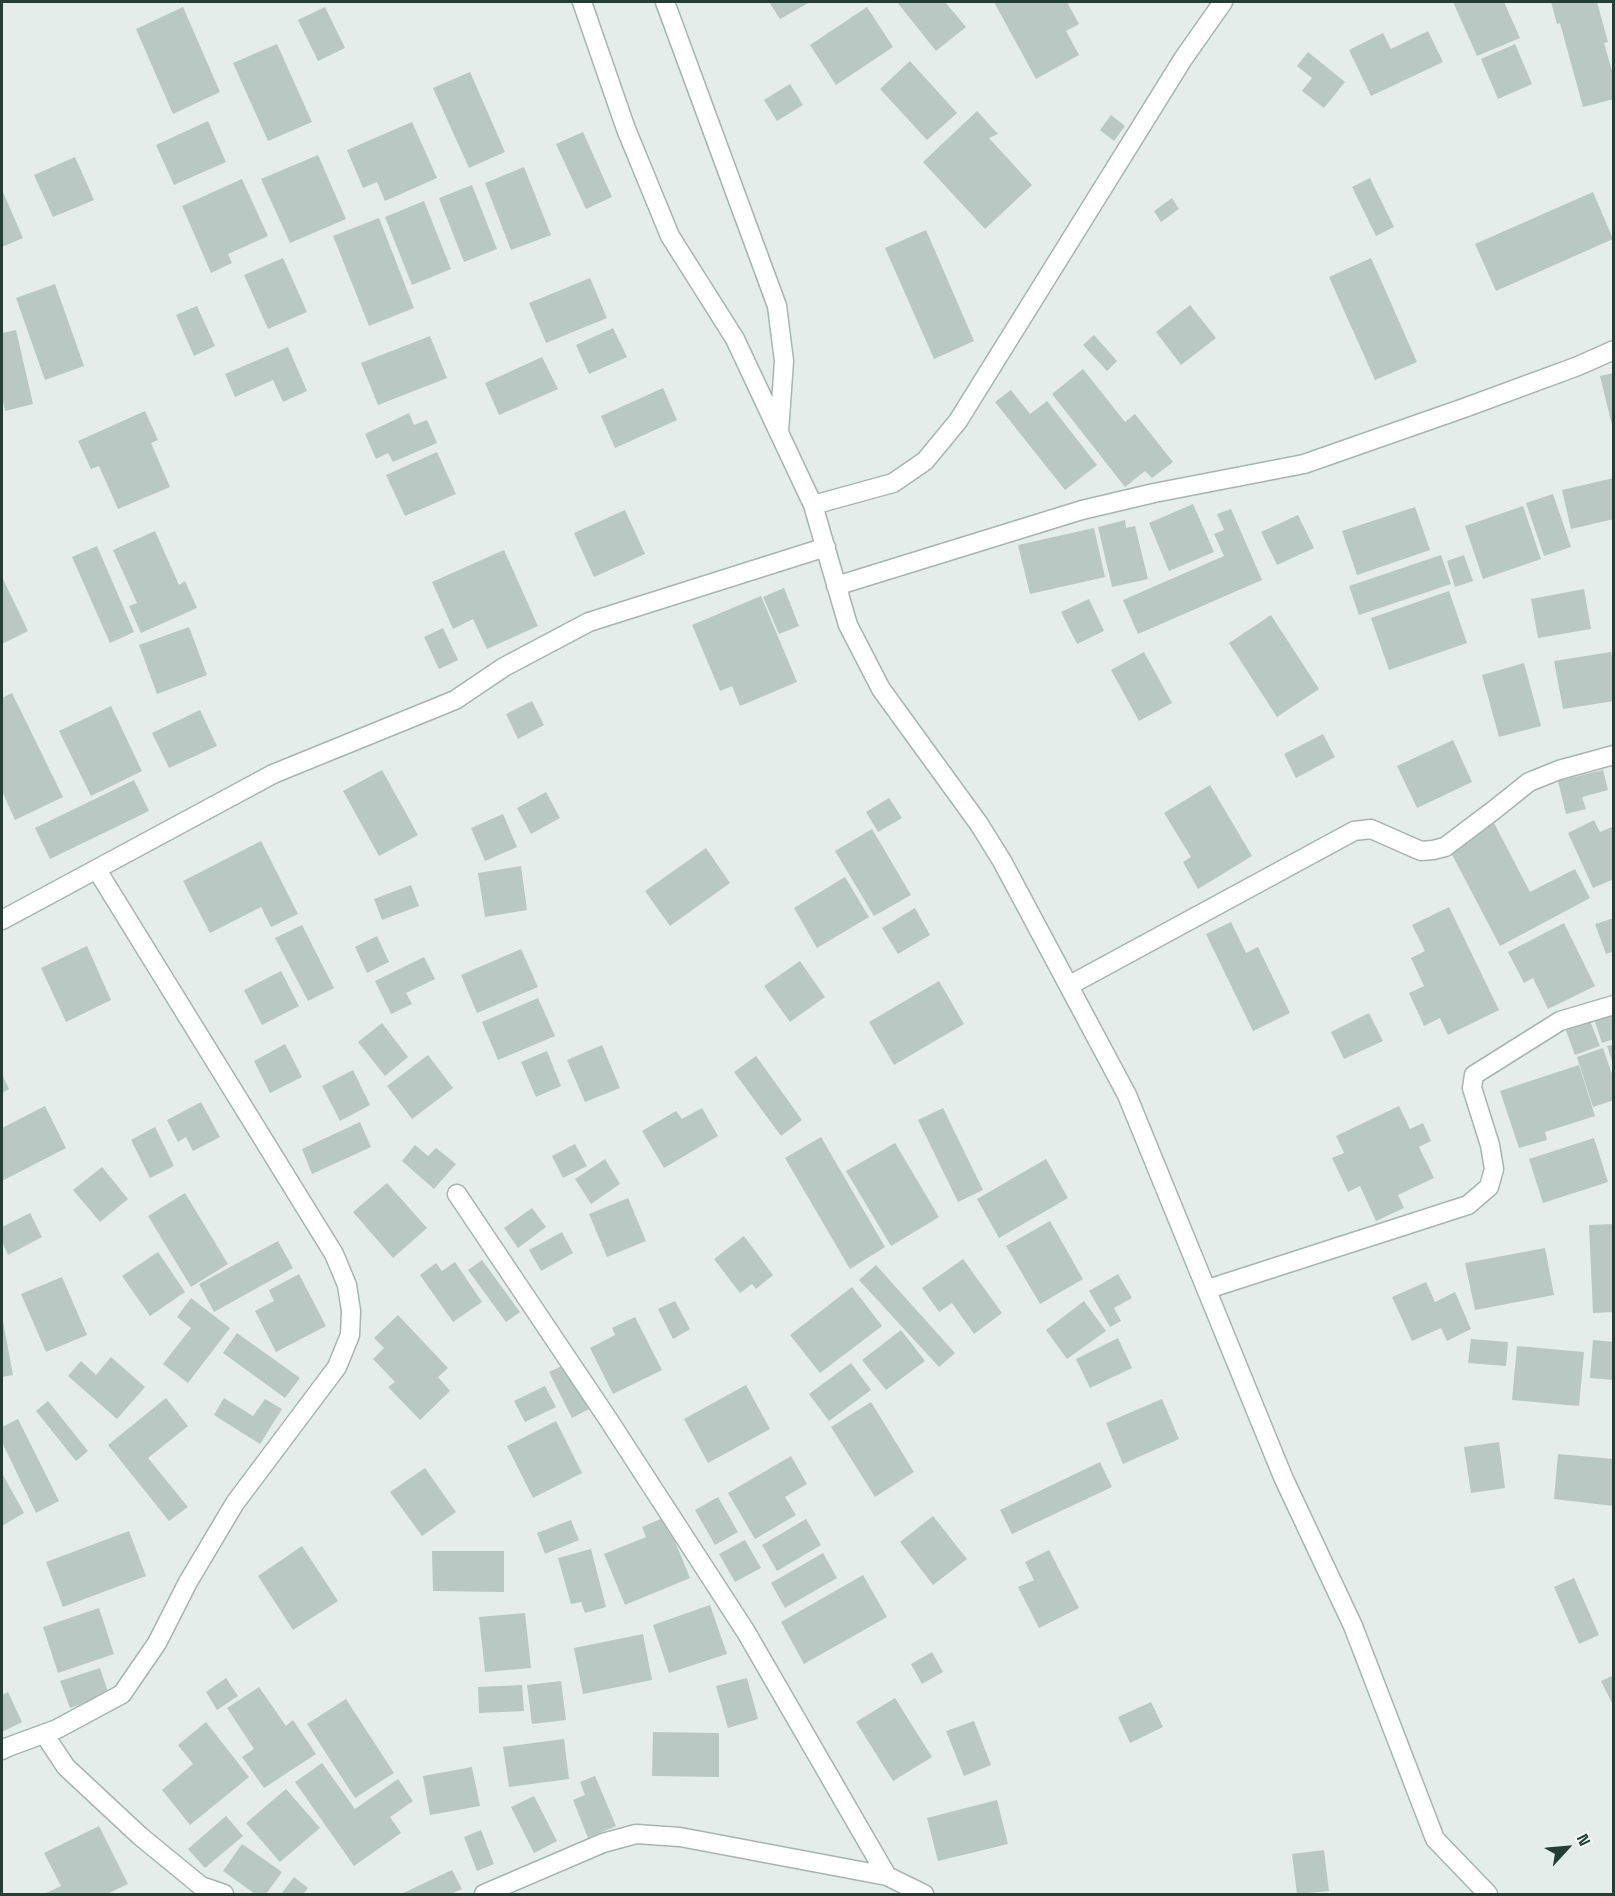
<!DOCTYPE html>
<html>
<head>
<meta charset="utf-8">
<style>
  body { margin:0 }
  #map { position:relative; width:1615px; height:1896px; overflow:hidden; background:#e4ede9; font-family:"Space Grotesk",sans-serif }
  canvas { display:block }
  .frame { position:absolute; inset:0; border:3px solid #243e36; pointer-events:none }
  .north { position:absolute; left:1537px; top:1818px; width:60px; height:60px; -webkit-text-stroke:4px #f4f9f7; paint-order:stroke; rotate:64deg; font-size:16px; font-weight:700; line-height:24px; text-align:center; color:#243e36 }
  .north::after { content:''; display:block; margin:auto; width:21px; height:27px; background:#243e36; clip-path:polygon(50% 0,100% 100%,50% 72%,0 100%) }
</style>
</head>
<body>
<div id="map">
<canvas width="1615" height="1896"></canvas>
<div class="frame"></div>
<div class="north">N</div>
</div>
<script>
const context = document.querySelector('canvas').getContext('2d');
context.lineJoin = 'round';
function paint(path, color) { context.fillStyle = color; context.fill(path, 'evenodd'); }
const toPath = rows => new Path2D(rows.map(r => 'M' + r).join(''));
function strokePath(path, color, width, dash) { context.strokeStyle = color; context.lineWidth = width; context.lineCap = dash ? 'butt' : 'round'; context.setLineDash(dash || []); context.stroke(path); }
const building = toPath([
  [769,2,810,2,780,19],
  [897,2,945,2,966,27,936,51],
  [994,2,1067,2,1079,24,1066,31,1079,55,1036,79],
  [1453,2,1504,2,1520,38,1477,56],
  [1551,2,1597,2,1608,42,1604,43,1614,78,1614,99,1583,107,1560,23,1557,24],
  [183,7,220,92,173,114,136,29],
  [325,7,345,48,318,61,298,20],
  [867,7,893,47,836,85,810,45],
  [1428,31,1443,62,1371,96,1349,50,1383,33,1391,49],
  [277,44,312,122,268,141,233,63],
  [1515,44,1532,84,1498,99,1481,59],
  [1308,52,1345,82,1324,108,1302,91,1312,78,1297,66],
  [910,61,957,113,927,140,880,89],
  [470,72,505,152,469,168,433,88],
  [790,84,803,105,777,121,764,100],
  [977,111,998,134,989,138,1032,185,985,229,923,162],
  [1111,115,1125,126,1114,141,1100,130],
  [208,121,226,162,174,185,156,145],
  [412,122,437,178,385,201,377,182,363,188,347,150],
  [583,132,612,197,586,209,556,144],
  [318,155,346,219,290,243,261,179],
  [75,157,94,200,53,217,34,175],
  [524,167,551,235,511,250,485,183],
  [1370,178,1394,227,1376,236,1352,187],
  [242,179,268,236,228,254,232,263,211,273,182,206],
  [472,185,497,249,464,262,439,198],
  [2,190,23,238,2,247],
  [1593,192,1613,239,1496,291,1475,244],
  [1172,198,1179,209,1161,222,1154,211],
  [424,201,451,269,412,285,385,217],
  [379,218,414,308,369,326,333,236],
  [926,230,974,341,934,359,885,248],
  [283,258,307,312,268,329,244,275],
  [1371,258,1417,362,1375,380,1329,277],
  [590,278,607,318,546,343,529,303],
  [55,284,84,366,45,380,16,298],
  [1190,305,1216,338,1181,365,1156,332],
  [197,306,215,346,194,356,176,315],
  [613,328,627,357,589,374,576,345],
  [16,330,33,404,5,411,3,401,2,402,2,333],
  [1094,335,1117,361,1107,371,1083,345],
  [430,336,447,378,378,405,361,363],
  [288,347,307,391,283,402,273,380,235,397,225,374],
  [542,357,558,389,499,415,485,383],
  [1083,369,1125,422,1135,414,1173,462,1152,478,1145,471,1125,487,1052,394],
  [1614,373,1614,429,1613,429,1600,376],
  [663,388,677,420,615,448,601,416],
  [1011,390,1030,414,1047,401,1097,465,1065,490,995,402],
  [145,411,158,440,151,443,170,487,118,509,99,466,91,469,78,441],
  [409,413,414,425,427,420,437,443,393,462,388,453,376,459,365,434],
  [437,452,456,494,405,516,386,475],
  [1614,478,1614,519,1571,529,1562,490],
  [1553,494,1571,547,1544,556,1526,503],
  [1193,504,1214,552,1169,571,1149,523],
  [1523,506,1541,559,1483,579,1465,526],
  [1415,507,1430,550,1357,575,1342,531],
  [1231,509,1262,580,1138,634,1123,600,1224,556,1214,534,1224,530,1217,514],
  [625,510,645,554,594,577,574,533],
  [1298,515,1314,548,1277,565,1261,532],
  [1125,520,1126,528,1135,526,1148,579,1112,587,1098,527],
  [1094,528,1105,577,1030,594,1018,545],
  [155,531,179,585,185,581,197,608,141,633,129,606,137,603,113,550],
  [97,546,134,632,110,643,72,557],
  [504,550,538,626,487,649,473,619,453,629,432,582],
  [1441,555,1451,584,1359,615,1349,586],
  [1464,555,1473,581,1455,587,1447,561],
  [2,577,28,631,2,644],
  [784,588,799,626,779,634,763,597],
  [1584,589,1591,629,1538,638,1531,599],
  [1449,591,1467,643,1389,670,1371,618],
  [761,596,797,682,740,706,732,686,720,691,692,625],
  [1089,599,1104,631,1077,644,1061,612],
  [1271,615,1319,689,1277,717,1229,643],
  [189,627,207,675,157,694,139,645],
  [443,628,458,660,439,669,424,637],
  [1144,652,1172,703,1139,721,1111,670],
  [1611,652,1614,665,1614,701,1563,709,1554,661],
  [1524,663,1541,726,1499,737,1482,675],
  [12,693,63,797,15,820,2,791,2,698],
  [532,701,544,725,518,739,506,714],
  [111,706,142,771,91,796,59,731],
  [200,710,217,746,169,768,152,733],
  [1323,734,1335,757,1296,778,1284,754],
  [1453,740,1472,782,1417,808,1397,766],
  [382,770,418,835,379,856,343,791],
  [1603,770,1608,790,1582,797,1586,809,1566,814,1558,781],
  [134,780,149,811,50,859,35,828],
  [1210,785,1252,856,1198,889,1183,862,1191,857,1164,813],
  [546,792,560,818,531,834,517,808],
  [889,798,902,818,878,832,866,812],
  [503,814,517,847,485,861,471,828],
  [1594,820,1600,832,1614,826,1614,879,1593,888,1568,833],
  [1493,821,1530,892,1575,869,1590,898,1500,946,1447,845],
  [872,829,911,895,874,916,835,851],
  [261,841,298,914,271,927,261,907,210,933,183,881],
  [706,848,730,883,670,926,645,891],
  [521,866,527,910,485,917,478,873],
  [845,877,869,917,817,948,794,908],
  [411,885,419,906,382,920,374,899],
  [1449,907,1499,1010,1448,1035,1440,1018,1424,1026,1409,993,1424,986,1411,958,1425,951,1412,925],
  [915,908,930,935,898,954,882,928],
  [1614,918,1614,951,1606,954,1595,924],
  [1231,922,1246,953,1258,947,1290,1013,1253,1031,1206,934],
  [1564,923,1595,986,1548,1009,1533,978,1524,983,1508,952],
  [302,925,334,988,308,1001,275,938],
  [377,936,389,962,367,973,355,947],
  [87,946,111,1000,66,1022,41,968],
  [521,949,538,987,477,1013,461,975],
  [424,957,435,979,406,993,412,1004,391,1014,375,981],
  [800,961,825,997,790,1022,764,986],
  [281,971,299,1006,262,1025,244,990],
  [939,981,964,1024,894,1065,869,1022],
  [538,998,555,1036,498,1060,482,1022],
  [1614,1009,1614,1039,1602,1043,1593,1016],
  [1369,1013,1383,1041,1344,1059,1331,1032],
  [1588,1016,1600,1046,1575,1055,1564,1025],
  [382,1023,408,1057,385,1076,358,1042],
  [285,1044,302,1077,270,1093,254,1061],
  [1614,1044,1614,1064,1613,1064,1607,1046],
  [602,1045,620,1088,585,1102,567,1060],
  [1603,1048,1614,1080,1614,1100,1593,1107,1577,1057],
  [547,1051,561,1086,536,1097,521,1062],
  [428,1055,453,1088,412,1119,387,1086],
  [756,1056,802,1120,781,1136,734,1072],
  [1579,1065,1595,1116,1545,1132,1547,1140,1519,1148,1500,1091],
  [353,1070,370,1105,340,1121,322,1086],
  [2,1074,9,1089,2,1093],
  [201,1102,220,1137,193,1151,186,1137,178,1142,167,1120],
  [45,1106,66,1148,2,1181,2,1128],
  [1399,1106,1410,1129,1423,1123,1431,1141,1419,1147,1434,1178,1398,1195,1404,1208,1376,1221,1360,1186,1348,1192,1332,1158,1344,1153,1336,1136],
  [702,1108,718,1136,664,1168,642,1131,676,1111,682,1119],
  [943,1108,983,1190,958,1202,918,1120],
  [360,1122,371,1147,312,1174,302,1149],
  [155,1127,174,1166,150,1178,131,1140],
  [821,1137,885,1247,850,1269,785,1158],
  [1594,1138,1608,1182,1543,1203,1529,1159],
  [895,1143,939,1217,891,1246,846,1171],
  [575,1144,587,1166,563,1178,552,1156],
  [415,1145,428,1156,436,1148,456,1164,434,1189,402,1161],
  [605,1159,620,1184,591,1204,575,1179],
  [1046,1159,1068,1198,999,1238,977,1199],
  [102,1167,128,1199,100,1222,73,1190],
  [387,1183,427,1228,393,1258,353,1212],
  [185,1193,228,1264,191,1287,148,1216],
  [628,1198,646,1241,607,1257,589,1214],
  [532,1208,546,1227,518,1248,504,1228],
  [30,1213,42,1237,8,1255,2,1241,2,1227],
  [1050,1221,1083,1279,1040,1304,1006,1246],
  [1614,1224,1614,1312,1593,1313,1589,1225],
  [562,1232,573,1253,541,1271,529,1250],
  [744,1236,773,1275,756,1289,752,1284,740,1293,714,1259],
  [278,1241,293,1268,214,1312,199,1284],
  [1545,1248,1554,1295,1475,1310,1465,1263],
  [158,1252,185,1292,150,1316,122,1276],
  [963,1259,1002,1313,974,1334,952,1303,939,1312,922,1288],
  [482,1260,520,1312,506,1322,468,1270],
  [455,1262,482,1302,453,1322,420,1275,436,1263,442,1271],
  [876,1265,955,1353,939,1367,859,1280],
  [299,1274,326,1326,276,1352,255,1311,274,1301,269,1290],
  [1118,1274,1132,1298,1114,1308,1121,1321,1110,1327,1089,1291],
  [62,1277,87,1335,46,1352,21,1294],
  [1426,1282,1435,1302,1455,1292,1471,1329,1447,1341,1441,1328,1412,1341,1392,1297],
  [852,1287,882,1326,820,1373,790,1335],
  [191,1298,230,1328,188,1383,163,1364,191,1328,177,1317],
  [675,1301,690,1329,673,1339,658,1309],
  [1084,1301,1106,1331,1067,1359,1046,1330],
  [398,1315,448,1368,438,1377,450,1391,420,1420,388,1387,395,1382,373,1359,384,1348,374,1338],
  [2,1316,13,1375,2,1377],
  [635,1317,662,1370,613,1394,590,1348,615,1335,612,1328],
  [901,1330,925,1361,886,1390,862,1360],
  [237,1333,300,1378,285,1398,223,1353],
  [1118,1338,1132,1368,1090,1388,1076,1359],
  [1471,1339,1508,1342,1506,1366,1468,1363],
  [1593,1340,1614,1342,1614,1380,1590,1378],
  [1517,1346,1584,1352,1579,1406,1512,1400],
  [111,1357,145,1387,117,1419,68,1376,81,1361,96,1375],
  [851,1363,871,1390,829,1421,809,1394],
  [566,1364,589,1409,572,1418,549,1372],
  [746,1385,770,1429,708,1463,684,1419],
  [545,1386,556,1407,525,1422,514,1401],
  [166,1398,188,1426,148,1458,188,1507,169,1521,108,1445],
  [224,1398,253,1416,265,1399,282,1409,260,1444,214,1415],
  [1162,1399,1179,1439,1123,1464,1106,1423],
  [48,1401,88,1451,76,1461,36,1411],
  [871,1402,914,1472,875,1497,831,1427],
  [18,1419,59,1501,36,1513,2,1442,2,1427],
  [556,1421,582,1473,533,1498,507,1446],
  [1499,1442,1505,1488,1471,1493,1464,1447],
  [1558,1454,1614,1459,1614,1506,1554,1499],
  [791,1456,807,1484,785,1497,796,1515,755,1539,728,1493],
  [1100,1462,1112,1487,1012,1534,1000,1510],
  [425,1468,456,1512,422,1536,390,1492],
  [2,1473,24,1513,2,1526],
  [718,1497,738,1532,715,1545,695,1510],
  [933,1516,967,1559,933,1585,900,1542],
  [665,1517,690,1578,625,1605,604,1554,646,1537,642,1527],
  [806,1519,821,1545,777,1571,762,1545],
  [571,1520,579,1540,545,1554,537,1533],
  [129,1531,146,1576,63,1607,46,1562],
  [745,1540,761,1568,735,1582,719,1554],
  [302,1546,338,1601,293,1630,258,1576],
  [591,1549,606,1607,585,1613,581,1602,571,1604,558,1558],
  [1049,1550,1079,1608,1039,1628,1018,1587,1034,1580,1025,1562],
  [432,1551,504,1551,504,1592,433,1591],
  [823,1553,837,1578,785,1608,771,1583],
  [863,1575,887,1617,804,1664,781,1622],
  [1574,1578,1599,1635,1579,1644,1554,1587],
  [710,1605,727,1654,669,1673,653,1625],
  [99,1608,114,1654,58,1673,43,1627],
  [525,1613,531,1668,485,1672,479,1617],
  [643,1634,652,1680,583,1694,574,1648],
  [932,1652,943,1672,922,1684,911,1664],
  [100,1668,109,1695,70,1708,60,1681],
  [1614,1675,1614,1707,1601,1681],
  [226,1678,238,1696,217,1710,206,1692],
  [747,1678,758,1719,728,1728,716,1686],
  [561,1681,566,1720,532,1724,527,1685],
  [522,1685,524,1711,479,1713,478,1687],
  [259,1687,286,1726,293,1720,316,1754,264,1788,242,1757,254,1749,227,1708],
  [8,1692,22,1722,2,1732,2,1695],
  [895,1698,932,1757,893,1781,856,1722],
  [346,1699,394,1773,355,1798,307,1724],
  [1151,1702,1163,1727,1130,1743,1118,1717],
  [974,1721,991,1765,964,1776,946,1731],
  [206,1722,249,1777,190,1825,162,1790,193,1764,178,1745],
  [653,1732,719,1733,719,1777,652,1776],
  [564,1739,569,1779,509,1787,503,1747],
  [322,1763,355,1809,398,1779,413,1801,390,1817,401,1833,354,1866,295,1782],
  [472,1767,480,1806,430,1815,423,1776],
  [595,1776,616,1826,588,1838,573,1800,585,1795,580,1782],
  [286,1789,320,1828,280,1862,246,1823],
  [534,1796,557,1841,534,1853,511,1807],
  [997,1800,1008,1844,938,1861,927,1818],
  [226,1816,243,1836,205,1868,188,1849],
  [99,1826,128,1884,107,1894,44,1894,61,1886,44,1853],
  [481,1830,494,1864,477,1871,464,1837],
  [242,1844,282,1872,266,1894,255,1894,223,1871],
  [1324,1850,1329,1891,1297,1894,1292,1854],
  [452,1870,462,1889,451,1894,401,1894],
  [294,1877,308,1888,303,1894,281,1894]
]);
const minor = toPath([
  [582,2,626,129,670,236,735,339,813,505,848,625,881,689,979,824,1002,861,1127,1095,1283,1477,1353,1626,1435,1839,1488,1894],
  [665,2,777,306,784,361,779,432],
  [813,505,893,483,925,461,958,421,1183,59,1223,2],
  [836,586,1082,510,1154,493,1304,464,1464,408,1578,366,1614,350],
  [2,920,273,774,455,700,504,667,589,622,826,547],
  [1070,985,1354,831,1371,829,1421,851,1433,850,1445,847,1494,810,1529,782,1559,770,1614,755],
  [457,1194,608,1419,746,1632,887,1876],
  [1208,1289,1468,1205,1489,1187,1494,1169,1490,1145,1472,1088,1474,1075,1560,1021,1614,1005],
  [44,1734,66,1767,140,1836,201,1886,224,1894],
  [2,1750,8,1747,57,1729,122,1694,157,1643,188,1582,235,1503,337,1367,350,1335,351,1311,347,1285,334,1254,97,870],
  [484,1894,603,1843,636,1834,680,1837,887,1876,924,1894]
]);
paint(building, '#b9c8c2');
strokePath(minor, '#a7b5b0', 21);
strokePath(minor, '#fff', 18);
</script>
</body>
</html>
